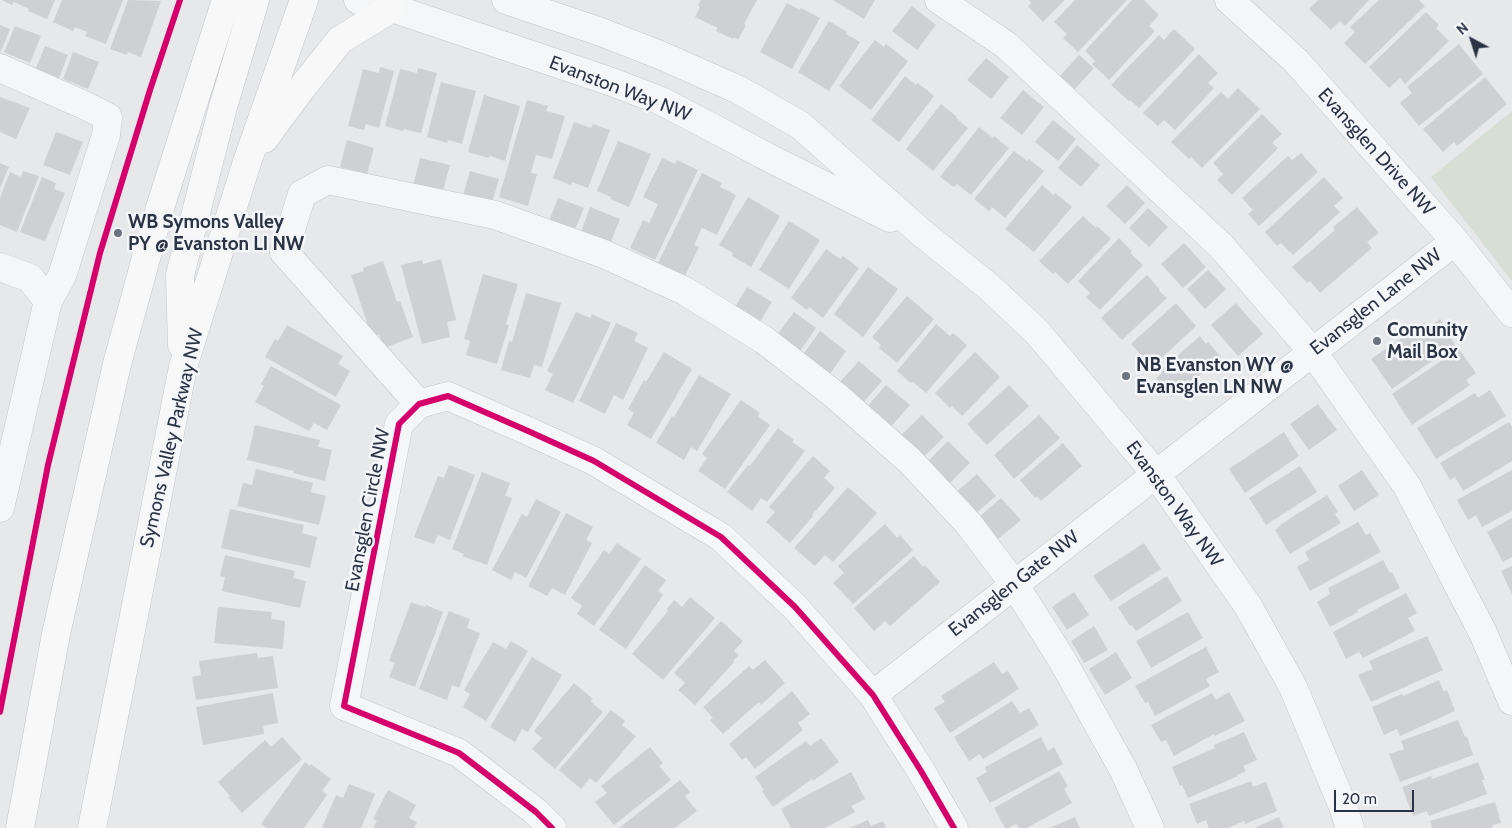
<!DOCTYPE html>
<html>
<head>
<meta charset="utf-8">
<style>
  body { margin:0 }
  #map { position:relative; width:1512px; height:828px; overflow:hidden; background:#e6e8ea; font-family:Cabin,sans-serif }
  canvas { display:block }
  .north { position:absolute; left:1447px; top:15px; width:50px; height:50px; -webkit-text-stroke:4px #f4f6f9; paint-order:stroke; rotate:320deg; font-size:14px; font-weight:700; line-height:20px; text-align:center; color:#2b3445 }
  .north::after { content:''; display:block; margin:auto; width:18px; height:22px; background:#2b3445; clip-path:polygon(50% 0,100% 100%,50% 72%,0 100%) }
  .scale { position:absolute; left:1334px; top:790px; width:80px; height:22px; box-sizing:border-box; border:2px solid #2b3445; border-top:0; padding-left:6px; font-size:15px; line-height:18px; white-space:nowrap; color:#2b3445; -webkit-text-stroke:4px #f4f6f9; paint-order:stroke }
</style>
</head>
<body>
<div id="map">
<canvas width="1512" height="828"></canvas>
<div class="north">N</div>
<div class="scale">20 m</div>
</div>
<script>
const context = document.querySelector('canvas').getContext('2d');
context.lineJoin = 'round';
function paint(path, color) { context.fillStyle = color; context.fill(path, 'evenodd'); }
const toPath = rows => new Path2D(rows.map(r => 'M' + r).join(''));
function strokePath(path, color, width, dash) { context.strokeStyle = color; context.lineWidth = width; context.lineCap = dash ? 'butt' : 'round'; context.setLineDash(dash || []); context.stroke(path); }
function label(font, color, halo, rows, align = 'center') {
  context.font = font + ' Cabin,sans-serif'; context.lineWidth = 5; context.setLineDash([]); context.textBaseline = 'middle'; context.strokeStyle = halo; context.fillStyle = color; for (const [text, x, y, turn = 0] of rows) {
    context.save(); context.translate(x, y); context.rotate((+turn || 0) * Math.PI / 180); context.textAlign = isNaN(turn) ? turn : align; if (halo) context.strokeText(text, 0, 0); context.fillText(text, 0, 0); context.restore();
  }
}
const green = toPath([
  [1512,111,1512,281,1431,177]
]);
const building = toPath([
  [2,0,55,0,47,19,28,11,29,9,14,2,12,5],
  [62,0,123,0,106,44,85,36,87,32,75,27,73,31,53,22],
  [128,0,161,1,141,57,128,52,127,55,110,49],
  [701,0,757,0,744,24,746,25,738,40,734,37,733,39,716,31,718,28,695,17,700,7,698,5],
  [833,0,875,0,864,19],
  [1029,0,1065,0,1043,22,1028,6,1031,3],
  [1075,0,1127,0,1078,52,1063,38,1067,34,1054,22],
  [1132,0,1144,0,1159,15,1149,26,1155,31,1109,80,1092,64,1095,61,1085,51],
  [1318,0,1369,0,1345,26,1340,21,1331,30,1309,9],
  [1379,0,1419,0,1425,6,1365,64,1344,43,1355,32,1350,27],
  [787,3,800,10,801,8,820,18,792,69,760,52],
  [912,6,936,25,917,50,892,31],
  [1426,12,1439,25,1436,28,1449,41,1405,84,1400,78,1389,88,1369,67],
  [829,21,847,32,846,34,860,42,829,91,798,72],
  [0,25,10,29,0,53],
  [15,26,41,36,30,63,4,52],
  [1174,29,1195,49,1139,108,1130,100,1129,101,1111,85,1159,35,1164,40],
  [875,40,884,47,886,44,908,61,871,110,839,86],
  [1459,44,1483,74,1419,126,1400,103,1412,93,1407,87],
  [45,46,68,55,57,83,34,73],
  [73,52,99,62,88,89,63,79],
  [1199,54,1218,73,1208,83,1214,88,1175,130,1164,120,1158,126,1143,113],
  [1079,55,1094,68,1075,89,1060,76],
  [986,58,1009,77,991,99,967,80],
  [380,67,394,71,379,128,366,124,364,130,348,126,363,69,379,73],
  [418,68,437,73,421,133,404,129,403,131,385,126,400,69,417,73],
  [905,76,916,85,918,83,934,96,899,142,871,120],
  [1485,77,1507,104,1457,146,1454,142,1443,152,1423,129],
  [441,82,476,91,462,144,448,140,447,143,427,137],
  [1238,88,1260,109,1202,168,1191,157,1189,159,1171,142,1221,92,1228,99],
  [1023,90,1044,107,1022,135,1000,118],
  [484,95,520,106,505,161,490,156,489,158,468,152],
  [0,97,30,108,16,139,0,132],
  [527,100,548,106,546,111,565,116,552,159,536,155,531,173,537,174,528,206,499,197],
  [941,104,957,117,956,118,968,128,933,171,906,149],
  [1262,114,1282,134,1272,143,1278,148,1232,195,1217,180,1223,174,1213,163],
  [1053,120,1076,139,1058,161,1035,142],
  [574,122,591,128,593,124,610,130,588,188,572,182,571,185,553,178],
  [979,127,993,138,994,136,1009,148,971,195,957,184,954,187,940,177],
  [56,132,83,142,70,175,43,165],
  [347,140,374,148,367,174,340,167],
  [618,141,651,154,629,207,610,199,611,197,597,191],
  [1077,145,1100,165,1081,187,1058,168],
  [1014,151,1027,161,1029,159,1044,171,1005,218,992,207,989,211,974,199],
  [1301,153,1318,172,1259,226,1248,214,1253,210,1242,198,1288,156,1292,160],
  [420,158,450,165,442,194,413,186],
  [662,158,675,164,677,160,698,170,655,260,630,248,643,220,649,223,658,204,643,197],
  [0,163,9,167,0,188],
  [23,171,39,176,17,232,0,225,0,198,10,172,21,177],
  [470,171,499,179,491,207,462,199],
  [702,173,722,183,720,187,736,195,717,235,702,228,694,245,699,247,685,276,658,263],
  [42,177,56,183,54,189,65,193,45,241,20,232],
  [1324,177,1343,198,1334,206,1340,212,1293,255,1281,243,1277,246,1265,232],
  [1042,185,1053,195,1055,193,1072,207,1034,252,1005,229],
  [1127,185,1145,203,1125,224,1106,206],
  [748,197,780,216,751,267,732,256,733,253,719,245],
  [558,198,584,208,573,234,548,224],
  [590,207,620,219,608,249,579,237],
  [1357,207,1379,233,1367,242,1372,248,1320,293,1310,281,1307,283,1292,267,1335,230,1333,227],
  [1148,208,1168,227,1149,247,1129,228],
  [1083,216,1096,228,1097,226,1111,239,1068,284,1055,272,1053,274,1039,261],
  [789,221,820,240,789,289,759,270],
  [1119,238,1132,251,1130,253,1143,265,1100,310,1086,297,1090,293,1078,281],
  [1184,243,1206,267,1183,288,1161,264],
  [826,249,840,259,843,256,859,268,823,318,809,307,807,310,791,298],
  [441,259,456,320,447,322,450,337,422,344,401,265,422,260,423,264],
  [383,261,397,302,400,301,413,337,384,348,379,334,372,337,351,275,364,271,363,268],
  [868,267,898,289,863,337,834,314],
  [1208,270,1226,289,1205,309,1187,289],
  [483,274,518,284,506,324,509,325,497,364,466,355,470,341,464,339],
  [1147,275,1160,290,1159,291,1167,298,1122,340,1101,318],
  [747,287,772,302,757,327,732,312],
  [526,293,561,303,542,367,534,365,530,378,501,370,509,341,512,342],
  [907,296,934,319,897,363,879,348,881,345,872,337],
  [1176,303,1196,326,1152,367,1131,344],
  [1236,303,1263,334,1238,356,1211,325],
  [576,312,590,318,592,314,611,323,573,403,545,390,553,374,547,371],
  [794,312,816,328,800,351,777,335],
  [1440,319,1455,345,1392,389,1371,359,1425,322,1429,327],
  [616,323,638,333,634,341,648,348,623,400,614,395,605,414,579,401],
  [936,324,950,336,953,333,967,345,926,393,913,382,911,383,897,371],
  [287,325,343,356,338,364,350,371,336,397,265,357,275,339,278,341],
  [820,331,846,351,829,375,802,356],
  [1200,336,1206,344,1208,342,1221,357,1179,393,1178,392,1172,397,1156,378,1162,373,1160,371],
  [1459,349,1476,373,1466,380,1470,385,1412,425,1392,394],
  [664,352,692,369,651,439,627,425,634,413,628,409,644,380,646,382],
  [975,352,1000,377,962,416,952,406,950,408,935,393],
  [859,361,882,381,863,403,839,383],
  [271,366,341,405,327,430,314,423,309,431,255,402,264,386,261,384],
  [699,375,731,394,697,451,691,447,684,460,656,443,672,416,674,417],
  [886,385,910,405,889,429,865,409],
  [1009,385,1029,406,987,445,967,424],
  [1490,390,1506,416,1436,459,1417,428,1475,393,1478,398],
  [741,400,760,413,758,416,770,425,725,489,698,471,707,458,702,454],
  [1318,404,1337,430,1309,450,1290,424],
  [922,415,944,437,922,458,900,436],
  [1039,415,1060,438,1014,479,994,455],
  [1509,422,1512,427,1512,461,1463,491,1455,477,1450,480,1440,463],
  [255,425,320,440,318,447,332,450,325,481,293,473,294,471,247,460],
  [778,428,794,440,792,442,805,451,767,502,761,498,752,511,727,492,748,465,750,466],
  [1284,432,1299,456,1245,493,1229,469],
  [948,441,970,463,948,485,926,463],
  [1063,443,1082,466,1041,501,1037,496,1035,498,1020,480],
  [813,456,830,471,824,478,835,488,812,515,813,516,790,543,766,522,775,512,769,507],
  [449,465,475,475,450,540,438,535,434,544,414,537,438,476,444,478],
  [1300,466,1317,492,1266,525,1249,498],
  [256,469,313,483,311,492,326,496,319,525,237,506,243,483,252,485],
  [1362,470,1379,495,1354,511,1338,486],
  [1512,470,1512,511,1482,527,1476,515,1468,520,1457,500],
  [482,472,510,483,505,496,512,498,487,565,462,556,464,554,452,549],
  [977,474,996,496,973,516,954,494],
  [848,487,877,513,833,562,825,555,815,566,794,548],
  [1327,495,1338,512,1335,514,1341,523,1290,554,1275,530,1280,526,1280,525],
  [1001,498,1021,520,998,539,979,517],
  [536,499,561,512,526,578,515,572,511,580,492,570,522,514,527,517],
  [230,509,304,525,302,533,317,537,310,568,221,548],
  [566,513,593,527,586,540,592,543,565,595,552,588,547,596,528,586],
  [1512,518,1512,557,1503,562,1487,532],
  [1358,522,1366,535,1370,533,1381,552,1310,591,1297,567,1309,560,1305,552],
  [885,524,897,538,900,535,913,550,853,604,833,583,844,573,838,566],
  [617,543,641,559,594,626,577,614,582,606,571,598,604,550,609,554],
  [1144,543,1161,569,1111,601,1093,576],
  [225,555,295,571,293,578,306,581,300,608,222,591,225,577,220,576],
  [914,556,923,567,925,565,940,582,890,626,885,621,874,631,854,608],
  [1383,560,1390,573,1392,572,1400,588,1357,610,1358,612,1330,627,1317,602,1330,594,1328,588],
  [645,565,666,580,658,591,663,595,626,649,599,630],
  [1512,566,1512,594,1501,571],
  [1167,576,1182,601,1136,631,1132,625,1130,626,1118,607],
  [1074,592,1089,615,1067,630,1052,607],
  [1406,593,1417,613,1408,618,1415,631,1363,658,1359,652,1346,659,1333,632],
  [690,597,715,618,663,680,632,654,668,611,667,609,674,600,682,607],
  [411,602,425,607,426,605,443,612,415,687,389,677,395,663,389,661],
  [218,607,272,612,271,619,285,621,283,649,214,643],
  [449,611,470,619,467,628,480,633,459,688,452,685,447,700,419,689],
  [1188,612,1203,638,1151,668,1136,641],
  [721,621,743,641,734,651,739,655,733,661,734,662,695,705,678,690,685,683,674,673],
  [1094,626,1108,650,1084,663,1071,641],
  [1427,636,1443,670,1371,702,1358,675,1373,669,1369,661],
  [511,641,528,651,486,721,463,707,470,694,464,690,493,642,506,649],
  [1206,647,1219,672,1206,679,1210,686,1155,716,1148,702,1145,703,1135,686],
  [1116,652,1132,678,1105,695,1089,669],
  [257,653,258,658,273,656,278,688,196,700,192,677,201,675,199,661],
  [532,657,562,675,528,732,522,729,515,742,490,727],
  [765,660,785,683,761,705,759,702,723,734,710,720,713,718,703,707,749,666,753,670],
  [994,662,1002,674,1008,671,1019,689,950,733,934,708,945,702,941,696],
  [1439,680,1444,692,1447,690,1455,711,1400,736,1397,729,1384,735,1372,707,1402,694,1403,696],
  [574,683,593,699,590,701,603,712,555,769,532,749,542,738,534,731],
  [792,691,810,714,798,723,803,730,755,769,746,757,742,760,729,744],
  [1229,692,1245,721,1215,736,1214,734,1174,756,1166,740,1161,742,1151,725,1212,693,1216,700],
  [273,693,278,723,263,726,264,734,203,745,196,707],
  [1012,701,1020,713,1029,708,1039,725,983,759,980,754,969,761,954,737],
  [611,710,625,721,622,725,636,736,596,783,590,778,581,789,559,770],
  [1458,720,1465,737,1467,736,1473,755,1400,782,1389,754,1404,749,1401,741],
  [1244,732,1257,760,1243,766,1246,771,1237,775,1238,776,1188,798,1182,785,1180,786,1172,767,1215,748,1214,745],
  [282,737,302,759,242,813,228,797,230,796,218,782,265,740,271,747],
  [1041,737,1048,751,1054,747,1063,764,990,803,976,778,987,772,985,767],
  [821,738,839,762,813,781,812,779,773,807,762,791,764,790,755,777,806,741,810,746],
  [650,747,663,763,659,766,671,780,614,825,595,802,607,793,601,786],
  [305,762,310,766,311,764,331,779,322,791,327,795,304,828,267,828,261,824],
  [1478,762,1485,780,1482,780,1487,794,1429,816,1427,811,1413,816,1402,787,1431,776,1432,779],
  [1059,771,1068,786,1064,789,1072,803,1027,828,1019,828,1016,824,1009,828,1005,828,994,808],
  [851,772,865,799,851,806,855,812,825,828,791,828,781,809],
  [680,780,690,792,685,796,697,811,675,828,619,828],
  [1251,781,1253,787,1266,782,1277,811,1245,824,1244,821,1228,828,1209,828,1206,820,1197,824,1189,804],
  [349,784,375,794,361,828,322,828,336,795,343,798],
  [388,790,416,805,409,818,417,822,414,828,373,828,377,821,373,819],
  [1495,802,1501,823,1492,825,1493,828,1432,828,1430,821],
  [1075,817,1080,828,1049,828],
  [1279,817,1284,828,1254,828],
  [868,820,871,826,883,821,886,828,849,828]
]);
const minor = toPath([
  [358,0,392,8,609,81,659,100,711,127,775,161,890,218],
  [506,0,601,32,660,55,739,90,800,125,923,234,988,286,1037,332,1156,474,1248,606,1293,687,1342,804,1350,828],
  [939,0,1006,45,1221,246,1312,351,1407,486,1483,633,1512,701],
  [1229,0,1296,61,1455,241,1512,313],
  [0,68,84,105,108,117,106,135,62,276,48,301],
  [0,267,30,278,48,301,0,508],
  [419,404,284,252,302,194,328,180,495,215,604,254,685,291,764,340,835,395,910,461,968,523,1014,584,1061,658,1123,769,1150,828],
  [873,695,1455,241],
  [552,828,536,812,459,753,344,706,399,424,419,404,448,396,528,431,594,461,721,537,795,607,873,695,921,771,954,828]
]);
const major = toPath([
  [264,139,301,89,340,40,392,8],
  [182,345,180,275,223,107,255,0],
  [20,828,56,634,117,364,159,211,226,0],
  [92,828,183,367,247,162,304,0]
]);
const cycleway = toPath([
  [0,712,48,465,100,253,150,90,180,0],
  [552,828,536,812,459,753,344,706,399,424,419,404,448,396,528,431,594,461,721,537,795,607,873,695,921,771,954,828]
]);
const markers = [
  [118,233,5,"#6c737f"],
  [1377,341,5,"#6c737f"],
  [1126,376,5,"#6c737f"]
];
const streetNames = [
  ["Evanston Way NW",620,89,21],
  ["Evansglen Drive NW",1376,152,48],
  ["Evansglen Lane NW",1376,302,-38],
  ["Symons Valley Parkway NW",172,438,-77],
  ["Evanston Way NW",1174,504,54],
  ["Evansglen Circle NW",368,510,-79],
  ["Evansglen Gate NW",1014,584,-38]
];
const poiNames = [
  ["WB Symons Valley",128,222],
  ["PY @ Evanston LI NW",128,244],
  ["Comunity",1387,330],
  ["Mail Box",1387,352],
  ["NB Evanston WY @",1136,365],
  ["Evansglen LN NW",1136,387]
];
paint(green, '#d6ded6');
paint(building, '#ced0d3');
strokePath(minor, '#c4c6c8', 29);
strokePath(major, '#c2c5c8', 29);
strokePath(minor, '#f5f6f7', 28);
strokePath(major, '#f8f8f8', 28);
strokePath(cycleway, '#d6006c', 6);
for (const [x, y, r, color] of markers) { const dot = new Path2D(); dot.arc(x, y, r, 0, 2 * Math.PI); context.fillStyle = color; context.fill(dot); strokePath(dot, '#f4f6f9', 2); }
label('19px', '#2b3445', '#f4f6f9', streetNames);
label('bold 19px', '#2b3445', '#f4f6f9', poiNames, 'left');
</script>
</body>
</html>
